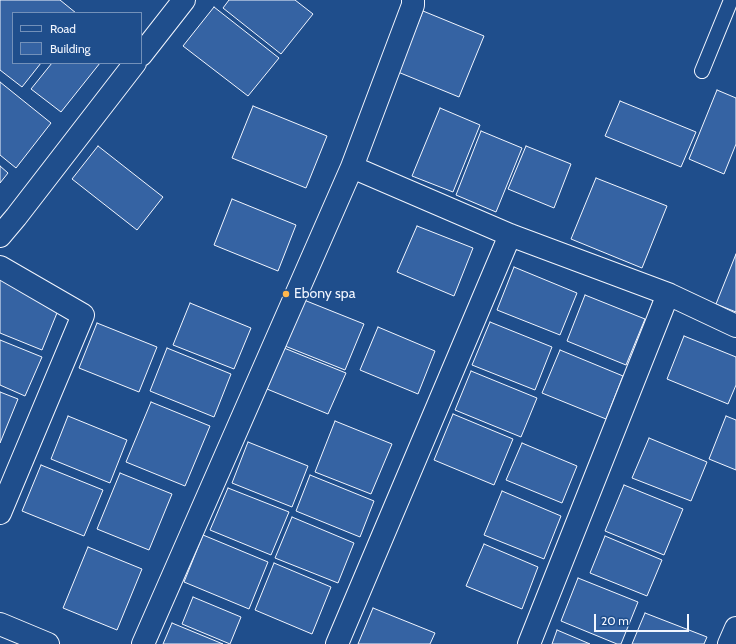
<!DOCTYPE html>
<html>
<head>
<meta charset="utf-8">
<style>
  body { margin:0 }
  #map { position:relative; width:736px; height:644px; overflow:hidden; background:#1f4e8c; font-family:Cabin,sans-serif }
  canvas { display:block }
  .legend { position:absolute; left:12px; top:12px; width:130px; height:52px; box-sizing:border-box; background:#1f4e8c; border:1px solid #7391ba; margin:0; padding:5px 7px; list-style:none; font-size:12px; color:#f2f6ff }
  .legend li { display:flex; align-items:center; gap:8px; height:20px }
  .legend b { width:20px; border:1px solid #7391ba }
  .scale { position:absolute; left:594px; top:614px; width:95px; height:18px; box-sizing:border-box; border:2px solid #f2f6ff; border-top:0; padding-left:5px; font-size:12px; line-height:14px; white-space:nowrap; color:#f2f6ff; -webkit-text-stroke:3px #1f4e8c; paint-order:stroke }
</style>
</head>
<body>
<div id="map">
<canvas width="736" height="644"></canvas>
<ul class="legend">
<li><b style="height:5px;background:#1f4e8c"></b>Road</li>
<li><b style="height:11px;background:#3563a3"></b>Building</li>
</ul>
<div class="scale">20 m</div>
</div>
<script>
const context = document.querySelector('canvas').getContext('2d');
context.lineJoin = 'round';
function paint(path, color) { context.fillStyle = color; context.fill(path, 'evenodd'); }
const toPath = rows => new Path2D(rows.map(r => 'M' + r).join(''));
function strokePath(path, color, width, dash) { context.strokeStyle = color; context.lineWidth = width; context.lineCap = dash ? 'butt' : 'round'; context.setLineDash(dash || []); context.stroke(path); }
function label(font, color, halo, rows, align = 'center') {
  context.font = font + ' Cabin,sans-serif'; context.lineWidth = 3; context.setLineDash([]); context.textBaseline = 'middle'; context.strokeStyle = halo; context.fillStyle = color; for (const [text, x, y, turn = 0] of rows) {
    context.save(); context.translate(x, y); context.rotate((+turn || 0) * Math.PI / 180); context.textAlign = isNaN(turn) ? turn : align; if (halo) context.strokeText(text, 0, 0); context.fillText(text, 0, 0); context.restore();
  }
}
const building = toPath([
  [0,0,60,0,76,13,13,13,13,63,41,63,22,87,0,70,0,0],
  [229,0,295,0,313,14,281,54,223,8,229,0],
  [214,7,279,58,248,96,183,46,214,7],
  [423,11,484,36,459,97,398,72,423,11],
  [52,63,100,63,61,112,31,89,52,63],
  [0,82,51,123,16,168,0,155,0,82],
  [717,90,736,98,736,144,724,174,689,159,717,90],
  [620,101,696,132,681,167,605,136,620,101],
  [253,106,327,136,306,188,232,158,253,106],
  [440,108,480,125,453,192,412,176,440,108],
  [481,131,522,148,496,212,456,195,481,131],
  [98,146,163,197,137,230,72,179,98,146],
  [526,146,571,164,554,208,508,189,526,146],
  [0,166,8,173,0,183,0,166],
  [596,178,667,206,642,268,571,239,596,178],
  [232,199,296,225,278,271,214,245,232,199],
  [417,226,473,248,454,296,397,272,417,226],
  [736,254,736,312,716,304,736,254],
  [514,267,577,293,560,335,497,310,514,267],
  [0,278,61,303,42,350,0,333,0,278],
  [585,295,645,319,626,365,567,341,585,295],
  [299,298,364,324,345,370,280,344,299,298],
  [190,303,251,328,234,369,173,345,190,303],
  [490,322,552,347,535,390,472,365,490,322],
  [97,323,157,347,139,392,79,368,97,323],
  [378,327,435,351,418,394,360,370,378,327],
  [684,336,736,357,736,385,728,404,667,379,684,336],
  [0,340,42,357,25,396,0,385,0,340],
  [167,348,231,374,214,417,150,391,167,348],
  [284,348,346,373,328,414,267,389,284,348],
  [560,350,623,376,606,419,542,393,560,350],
  [471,371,537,398,521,437,455,410,471,371],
  [0,392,18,399,0,443,0,392],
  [151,402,210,426,185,486,126,462,151,402],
  [453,414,513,439,494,485,434,460,453,414],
  [68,416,127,440,110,483,51,459,68,416],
  [726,416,736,420,736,470,709,459,726,416],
  [335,421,392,444,371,494,315,472,335,421],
  [649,438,707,462,691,501,632,478,649,438],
  [248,442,308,466,292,507,232,483,248,442],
  [522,443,577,466,562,503,506,480,522,443],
  [41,465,103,490,84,536,22,511,41,465],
  [120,473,172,494,149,550,97,529,120,473],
  [310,475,374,501,360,537,296,511,310,475],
  [624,485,683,509,664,555,605,531,624,485],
  [228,488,289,512,271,555,210,530,228,488],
  [502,491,561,516,544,559,484,535,502,491],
  [292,517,354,543,338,583,275,558,292,517],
  [203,535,268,562,249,609,184,582,203,535],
  [605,536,662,560,647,596,590,573,605,536],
  [484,544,538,567,522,609,466,586,484,544],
  [88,547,142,569,117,630,63,608,88,547],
  [274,563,331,587,312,634,255,610,274,563],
  [578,578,638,602,621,644,617,644,561,621,578,578],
  [193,597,241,617,230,644,182,624,193,597],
  [373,608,435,633,430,644,358,644,373,608],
  [645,613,707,637,704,644,632,644,645,613],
  [172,623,223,644,163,644,172,623],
  [557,630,590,644,552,644,557,630]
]);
const lane = toPath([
  [702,71,731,0]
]);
const street = toPath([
  [413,0,413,5,352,167,510,235,668,294,736,326],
  [141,55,184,0],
  [0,236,16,217,135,63],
  [0,267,83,315,0,513],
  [0,624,48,644],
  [143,644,352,167],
  [337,644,510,235],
  [529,644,668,294],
  [729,644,736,628]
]);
const markers = [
  [286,294,4,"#ffb74d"]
];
const poiNames = [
  ["Ebony spa",294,294]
];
paint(building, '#3563a3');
strokePath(building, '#f2f6ff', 1);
strokePath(lane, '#f2f6ff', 16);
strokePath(street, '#f2f6ff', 24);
strokePath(lane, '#1f4e8c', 14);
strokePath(street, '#1f4e8c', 22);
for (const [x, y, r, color] of markers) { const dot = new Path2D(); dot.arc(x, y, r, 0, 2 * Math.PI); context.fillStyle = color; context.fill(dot); strokePath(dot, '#1f4e8c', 1.5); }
label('14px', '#f2f6ff', '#1f4e8c', poiNames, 'left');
</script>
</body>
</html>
